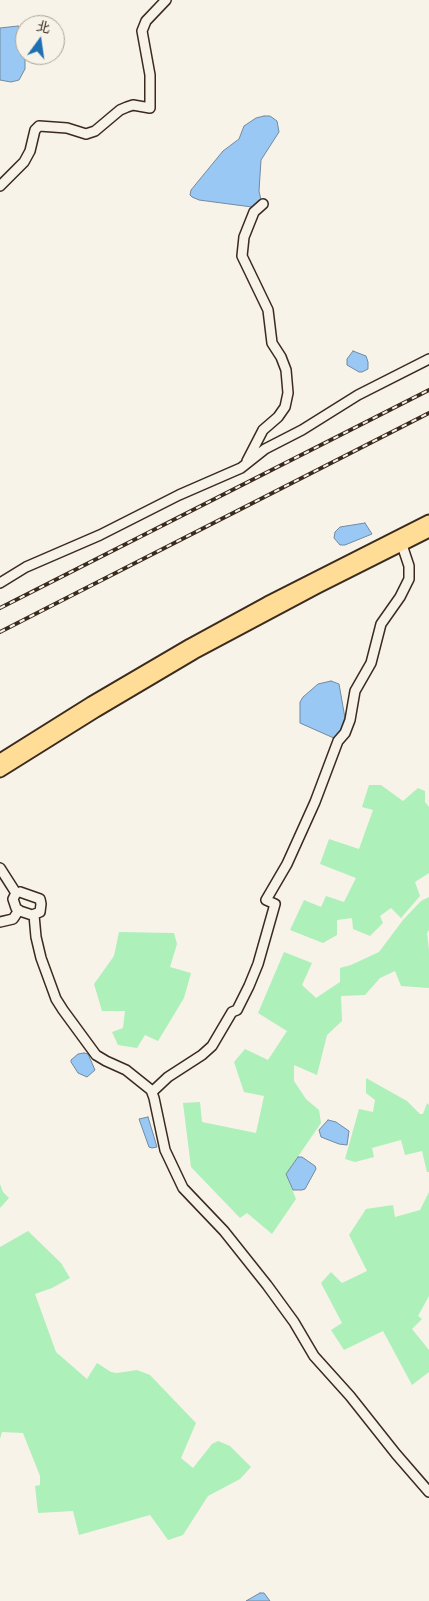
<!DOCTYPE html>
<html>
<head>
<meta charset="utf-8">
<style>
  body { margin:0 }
  #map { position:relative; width:429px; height:1601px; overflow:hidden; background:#f7f3e8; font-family:"Shantell Sans","LXGW WenKai TC",sans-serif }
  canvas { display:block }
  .north { position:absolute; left:15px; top:15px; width:50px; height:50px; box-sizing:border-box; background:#f7f3e8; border:1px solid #aca397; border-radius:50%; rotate:14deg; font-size:14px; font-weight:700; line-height:20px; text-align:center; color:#3b2a1e }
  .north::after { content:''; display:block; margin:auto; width:18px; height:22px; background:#1f6fb2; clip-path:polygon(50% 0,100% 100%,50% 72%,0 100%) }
</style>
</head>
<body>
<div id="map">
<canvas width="429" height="1601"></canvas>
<div class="north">北</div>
</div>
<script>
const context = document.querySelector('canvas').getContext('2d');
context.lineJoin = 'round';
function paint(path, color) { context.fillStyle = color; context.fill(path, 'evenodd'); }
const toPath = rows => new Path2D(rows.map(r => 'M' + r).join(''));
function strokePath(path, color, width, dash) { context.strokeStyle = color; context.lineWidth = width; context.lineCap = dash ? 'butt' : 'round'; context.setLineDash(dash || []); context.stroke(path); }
const green = toPath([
  [369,785,381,785,403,801,418,788,425,791,425,802,429,807,429,873,415,882,420,896,401,918,391,908,380,916,383,923,370,936,353,929,352,918,337,920,337,935,323,943,290,930,304,900,321,907,326,896,344,902,356,878,320,864,329,839,359,849,373,810,362,807],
  [429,897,429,930,427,933,429,950,429,988,401,986,395,971,380,978,365,995,341,996,342,1021,327,1035,317,1075,294,1065,294,1081,306,1099,319,1110,321,1123,286,1174,296,1199,272,1234,247,1213,240,1218,191,1167,183,1103,200,1102,202,1122,256,1133,264,1096,244,1092,234,1062,245,1049,268,1060,287,1031,258,1013,284,952,312,963,302,985,316,998,340,982,340,968,351,965,379,952,403,920,421,901],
  [119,932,174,933,177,944,170,967,191,973,184,998,158,1041,145,1035,137,1048,118,1045,112,1032,123,1028,125,1011,102,1011,94,984,114,956],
  [366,1078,407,1101,420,1114,423,1114,427,1103,429,1105,429,1172,427,1172,422,1151,405,1155,401,1140,372,1148,374,1157,355,1162,345,1159,359,1109,373,1112,375,1100,366,1093],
  [0,1184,3,1192,9,1198,0,1208],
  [429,1192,429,1296,418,1316,422,1319,412,1329,429,1350,429,1372,412,1385,383,1331,344,1350,331,1330,342,1323,321,1283,331,1272,342,1283,367,1271,349,1235,366,1209,393,1205,395,1217,420,1210],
  [28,1231,61,1263,70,1278,52,1288,35,1294,56,1352,87,1379,97,1363,111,1372,117,1373,137,1370,150,1375,196,1423,181,1458,193,1468,212,1444,218,1441,230,1446,251,1467,240,1479,208,1496,183,1535,168,1540,150,1515,79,1535,73,1511,38,1513,35,1486,40,1485,40,1476,23,1433,2,1432,0,1439,0,1247]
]);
const water = toPath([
  [18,26,25,31,25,69,19,80,11,82,0,80,0,28,18,26],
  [264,116,270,116,277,121,279,132,261,160,259,191,261,200,259,202,252,207,199,200,192,197,190,195,191,190,223,151,239,139,244,126,256,118,264,116],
  [353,351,366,356,368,362,368,369,362,372,359,372,347,365,347,359,353,351],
  [365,523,372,534,345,545,340,545,334,538,335,532,340,527,365,523],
  [331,681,339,684,345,718,344,728,336,739,300,723,300,702,303,697,318,684,331,681],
  [84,1053,88,1054,95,1070,87,1077,78,1073,71,1062,71,1060,78,1054,84,1053],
  [148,1117,157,1147,152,1148,149,1147,139,1119,148,1117],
  [328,1120,336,1122,349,1131,347,1145,339,1144,321,1137,319,1130,328,1120],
  [298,1157,302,1157,315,1166,316,1169,305,1189,302,1190,293,1190,286,1174,298,1157],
  [260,1593,264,1593,270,1601,246,1601,260,1593]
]);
const minor = toPath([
  [0,186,24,162,30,151,35,130,39,126,67,128,86,134,95,131,120,110,127,107,133,105,150,108,150,75,142,31,146,21,166,0],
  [247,461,263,430,278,417,285,407,288,393,286,370,281,357,272,343,268,310,242,256,244,237,254,212,263,204],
  [0,583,26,567,100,535,179,495,241,468,265,449,302,430,358,395,429,359],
  [0,868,16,893],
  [20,892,40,899,41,904,40,912,32,915,20,911,16,908,13,899,16,893,20,892],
  [34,915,36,937,41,958,56,999,63,1010,96,1055,106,1061,126,1070,151,1090,154,1098,165,1150,183,1188,224,1231,267,1285,294,1322,314,1356,350,1396,396,1454,429,1492],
  [0,922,13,919,19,910],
  [152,1092,168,1077,202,1055,212,1046,232,1012,237,1010,249,986,258,964,275,904,266,900,287,864,315,802,338,741,345,733,350,720,355,691,371,663,381,624,400,597,409,579,409,566,402,545]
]);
const major = toPath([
  [0,760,91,703,190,645,267,603,429,521],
  [0,771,96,711,194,653,318,587,429,531]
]);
const rail = toPath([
  [0,608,429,390],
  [0,632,429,413]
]);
paint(green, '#adf0ba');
paint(water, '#99c8f4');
strokePath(water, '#73899e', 1);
strokePath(minor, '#3b2a1e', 12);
strokePath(major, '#3b2a1e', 15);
strokePath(minor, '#f7f3e8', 9);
strokePath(major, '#ffdd96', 11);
strokePath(rail, '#3b2a1e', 4);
strokePath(rail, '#f7f3e8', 2, [5.5]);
</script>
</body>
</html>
